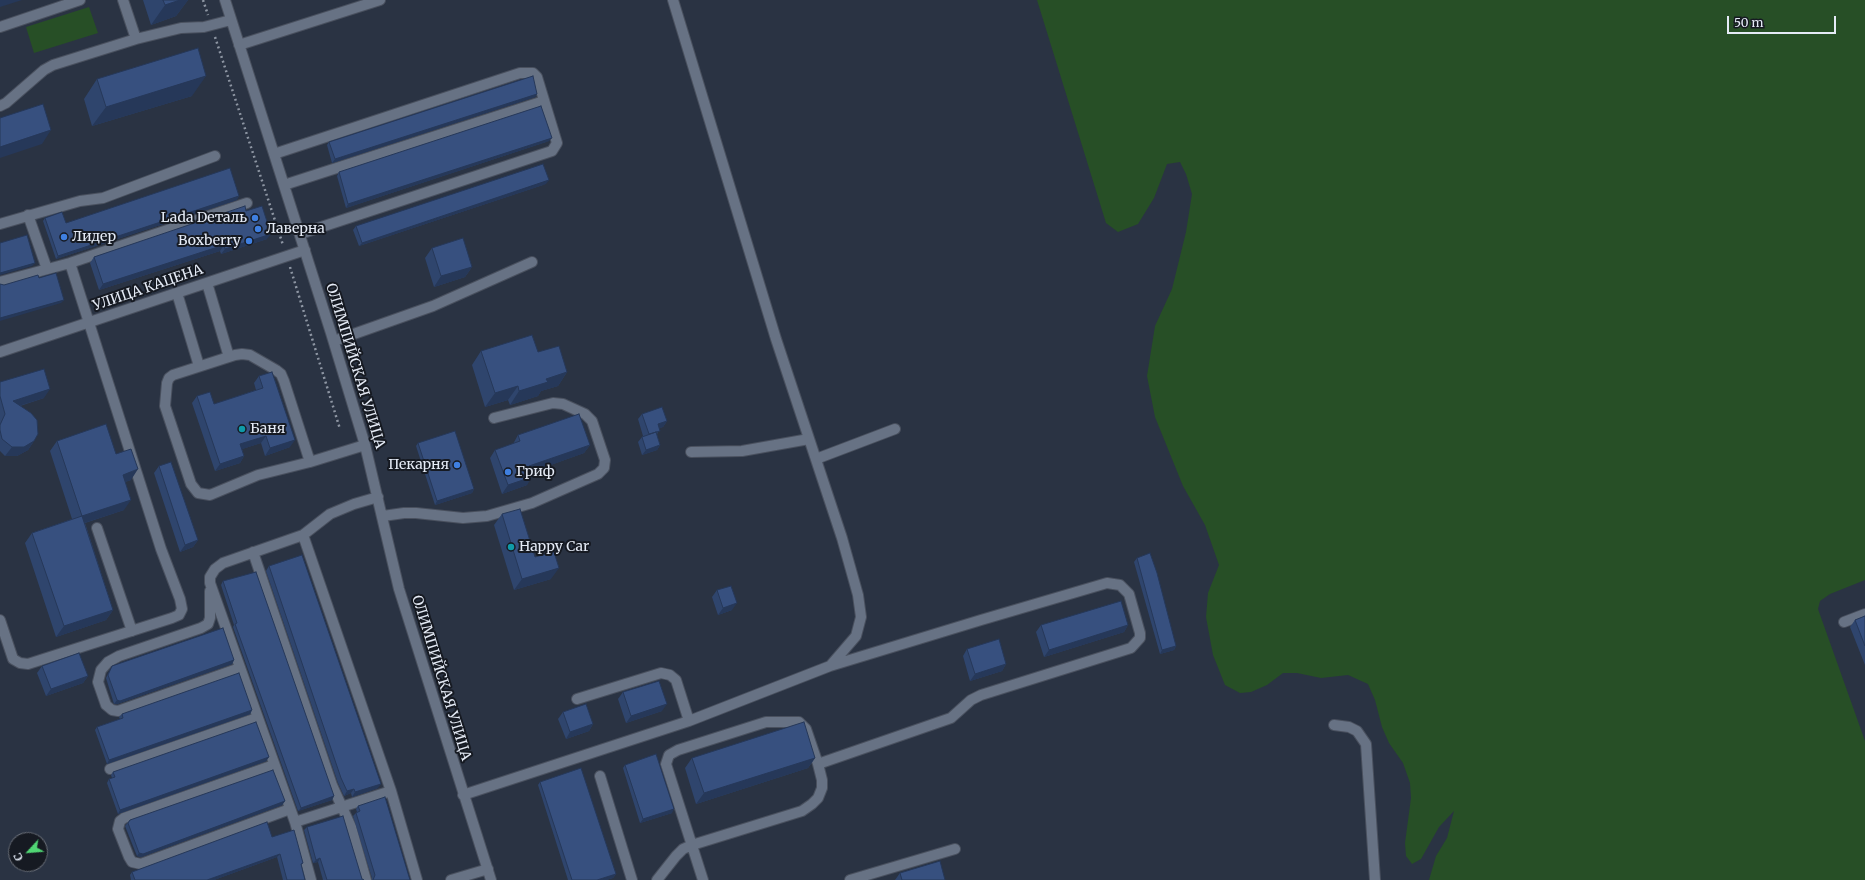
<!DOCTYPE html>
<html>
<head>
<meta charset="utf-8">
<style>
  body { margin:0 }
  #map { position:relative; width:1865px; height:880px; overflow:hidden; background:#2a3343; font-family:Merriweather,serif }
  canvas { display:block }
  .north { position:absolute; left:8px; top:832px; width:40px; height:40px; box-sizing:border-box; background:#161a22; border:1px solid #696e77; border-radius:50%; rotate:244deg; font-size:11px; font-weight:700; line-height:16px; text-align:center; color:#e5ebf6 }
  .north::after { content:''; display:block; margin:auto; width:14px; height:18px; background:#50d674; clip-path:polygon(50% 0,100% 100%,50% 72%,0 100%) }
  .scale { position:absolute; left:1727px; top:16px; width:109px; height:18px; box-sizing:border-box; border:2px solid #e5ebf6; border-top:0; padding-left:5px; font-size:12px; line-height:14px; white-space:nowrap; color:#e5ebf6; -webkit-text-stroke:3px #161a22; paint-order:stroke }
</style>
</head>
<body>
<div id="map">
<canvas width="1865" height="880"></canvas>
<div class="north">С</div>
<div class="scale">50 m</div>
</div>
<script>
const context = document.querySelector('canvas').getContext('2d');
context.lineJoin = 'round';
function paint(path, color) { context.fillStyle = color; context.fill(path, 'evenodd'); }
const toPath = rows => new Path2D(rows.map(r => 'M' + r).join(''));
function strokePath(path, color, width, dash) { context.strokeStyle = color; context.lineWidth = width; context.lineCap = dash ? 'butt' : 'round'; context.setLineDash(dash || []); context.stroke(path); }
function label(font, color, halo, rows, align = 'center') {
  context.font = font + ' Merriweather,serif'; context.lineWidth = 4; context.setLineDash([]); context.textBaseline = 'middle'; context.strokeStyle = halo; context.fillStyle = color; for (const [text, x, y, turn = 0] of rows) {
    context.save(); context.translate(x, y); context.rotate((+turn || 0) * Math.PI / 180); context.textAlign = isNaN(turn) ? turn : align; if (halo) context.strokeText(text, 0, 0); context.fillText(text, 0, 0); context.restore();
  }
}
const green = toPath([
  [1037,0,1865,0,1865,580,1830,594,1820,601,1818,609,1865,741,1865,880,1429,880,1436,856,1447,838,1454,811,1439,827,1421,859,1412,864,1406,856,1405,843,1411,798,1410,783,1403,763,1389,743,1382,727,1375,700,1368,684,1348,675,1321,678,1297,673,1283,673,1267,685,1251,692,1240,693,1225,685,1213,655,1206,617,1208,593,1219,565,1205,525,1183,486,1155,417,1147,376,1155,326,1172,289,1186,232,1192,194,1186,174,1180,162,1167,164,1154,198,1138,224,1118,232,1106,223],
  [89,7,98,33,34,53,26,27]
]);
const path = toPath([
  [203,0,208,15],
  [215,37,283,245],
  [290,267,340,429]
]);
const minor = toPath([
  [123,0,136,39],
  [225,0,331,333,365,445,399,589,491,880],
  [673,0,776,339,842,538,858,595,861,617,856,636,831,665],
  [0,27,80,0],
  [239,45,380,0],
  [0,106,6,103,44,70,53,65,136,39,181,28,204,27,231,20],
  [274,154,520,73,533,73,537,77,557,143,552,151,300,234],
  [284,185,544,101],
  [28,215,47,269],
  [0,224,80,201,103,198,215,156],
  [0,282,70,263,247,203],
  [207,283,229,357],
  [177,293,199,366],
  [334,341,433,306,532,262],
  [0,352,305,250],
  [691,452,742,451,809,439],
  [816,459,895,429],
  [310,462,284,381,281,374,276,370,250,355,242,354,235,355,173,375,169,378,167,383,165,406,191,484,198,493,210,495,258,475,310,462,365,445],
  [383,516,404,513,416,513,463,518,487,516,532,503,598,474,604,468,605,460,592,421,585,414,563,404,553,403,494,418],
  [97,528,132,631],
  [303,535,391,791,417,880],
  [253,552,332,785,351,827,366,880],
  [210,591,210,618,208,624,201,628,119,656,108,662,101,670,98,682,106,705,112,710,118,711,240,668],
  [0,620,13,659,20,663,28,664,172,618,179,615,182,609,180,599,161,549,70,263],
  [1844,622,1865,614],
  [577,699,661,673,670,675,676,680,689,721],
  [1334,725,1349,727,1357,731,1366,744,1375,880],
  [274,765,124,818,120,821,118,829,129,857,132,862,141,864,290,809],
  [110,769,257,718],
  [600,776,632,880],
  [463,795,689,721,830,666,981,620,1107,583,1120,585,1129,594,1140,633,1140,638,1131,648,981,695,971,700,951,718,818,764,822,780,822,788,818,798,812,804,802,811,692,845,683,849,676,856,657,880],
  [295,822,391,791],
  [311,880,295,822,210,583,210,577,215,569,223,563,303,535,330,514,354,504,378,497],
  [451,880,488,869],
  [703,880,666,764,669,755,678,750,766,722,799,722,806,729,818,764],
  [850,880,955,849]
]);
const wall = toPath([
  [143,0,188,0,176,16,151,25],
  [97,79,192,96,92,126,84,99],
  [537,94,535,97,332,163,327,145,329,142],
  [549,141,346,208,337,176,339,172],
  [546,184,359,246,353,230,356,226],
  [237,200,56,259,43,221,45,218,66,223],
  [246,211,267,239,221,254,220,251,99,290,90,263,94,257],
  [432,248,472,267,465,277,434,287,425,258],
  [481,351,538,352,567,372,558,386,541,391,538,396,510,405,508,400,485,407,472,365],
  [259,376,290,447,265,456,261,443,242,449,244,456,240,463,215,471,192,403,197,396,214,404,256,390,254,383],
  [0,382,44,398,20,406,34,441,28,450,17,456,5,456,0,451],
  [642,414,667,421,663,427,659,428,657,435,660,445,657,450,642,455,638,442,642,437,643,436,638,419],
  [518,435,590,445,584,453,531,472,527,485,502,494,490,458,495,450,513,444],
  [57,441,116,454,131,480,125,482,124,510,85,523,113,610,106,620,56,637,25,543,32,533,72,519,50,451],
  [418,443,474,489,472,493,435,505,416,446],
  [159,466,198,540,193,547,180,552,154,473],
  [502,514,535,557,551,579,514,590,494,525],
  [1137,558,1176,646,1174,650,1160,654,1134,562],
  [269,566,378,788,352,797,351,793,344,796,338,783,266,571],
  [223,581,334,796,332,800,298,811,233,627,234,625,221,585],
  [717,590,732,610,718,615,712,597],
  [1865,616,1865,665,1850,627,1855,620],
  [1041,625,1128,625,1124,632,1044,657,1036,632],
  [967,649,1006,664,1002,671,970,681,963,656],
  [234,660,232,664,117,704,114,704,106,678,112,666],
  [42,666,88,676,83,683,46,696,37,673],
  [623,692,662,711,626,723,618,699],
  [252,710,250,714,107,764,95,730,97,727,120,719,119,717,122,714],
  [563,712,593,724,589,731,566,739,558,719],
  [269,757,266,761,118,814,107,783,109,779,112,778,111,775,113,772],
  [692,758,815,758,808,768,696,804,685,768],
  [625,765,672,813,640,823,623,768],
  [540,782,616,874,613,878,606,880,568,880,538,785],
  [285,801,282,805,141,857,137,856,125,826,130,820],
  [358,806,410,880,372,880,372,878,353,816,357,812,356,809],
  [307,827,362,879,364,880,323,880,318,862,313,863,304,830],
  [272,837,303,863,301,865,305,880,283,880,277,857,214,880,131,880,130,875,132,872],
  [900,873,902,880,895,880]
]);
const shadedWall = toPath([
  [0,0,22,0,0,7],
  [180,0,188,0,176,16,151,25,165,5],
  [206,76,192,96,92,126,106,107],
  [537,94,535,97,332,163,335,159],
  [51,130,42,144,0,158,0,147],
  [552,138,549,141,346,208,348,204],
  [549,180,546,184,359,246,362,243],
  [239,196,237,200,56,259,58,256],
  [271,234,267,239,221,254,225,249],
  [224,245,220,251,99,290,103,284],
  [35,263,32,266,0,275,0,273],
  [472,267,465,277,434,287,441,276],
  [64,300,61,303,0,321,0,318],
  [567,372,558,386,541,391,538,396,510,405,519,391,546,379],
  [518,386,508,400,485,407,495,393],
  [50,389,44,398,6,410,13,401],
  [667,421,663,427,654,430,658,424],
  [266,436,261,443,236,451,240,444],
  [295,440,290,447,265,456,270,448],
  [34,441,28,450,17,456,5,456,12,447],
  [590,445,584,453,523,475,529,466],
  [660,445,657,450,642,455,646,450],
  [244,456,240,463,215,471,220,464],
  [138,469,131,480,116,485,123,475],
  [532,477,527,485,502,494,508,485],
  [474,489,472,493,435,505,437,501],
  [131,500,124,510,75,526,82,516],
  [198,540,193,547,180,552,185,545],
  [559,568,551,579,514,590,522,579],
  [737,603,732,610,718,615,723,608],
  [113,610,106,620,56,637,64,626],
  [1128,625,1124,632,1044,657,1049,650],
  [1176,646,1174,650,1160,654,1162,650],
  [234,660,232,664,117,704,114,704,117,700],
  [1006,664,1002,671,970,681,975,674],
  [88,676,83,683,46,696,51,689],
  [667,704,662,711,626,723,631,716],
  [252,710,250,714,107,764,109,760],
  [593,724,589,731,566,739,570,732],
  [269,757,266,761,118,814,120,810],
  [815,758,808,768,696,804,704,793],
  [381,784,378,788,352,797,355,792],
  [354,789,351,793,344,796,347,791],
  [334,796,332,800,298,811,301,808],
  [285,801,282,805,141,857,137,856,139,853],
  [674,809,672,813,640,823,643,819],
  [280,854,277,857,214,880,207,880],
  [320,858,318,862,313,863,316,860],
  [616,874,613,878,606,880,597,880]
]);
const building = toPath([
  [163,0,180,0,165,5,163,0],
  [198,48,206,76,106,107,97,79,198,48],
  [533,76,537,94,335,159,329,142,533,76],
  [43,104,51,130,0,147,0,118,43,104],
  [541,106,552,138,348,204,339,172,541,106],
  [543,164,549,180,362,243,356,226,543,164],
  [230,168,239,196,58,256,45,218,62,212,66,223,230,168],
  [245,206,246,211,262,206,271,234,225,249,224,245,103,284,94,257,245,206],
  [27,235,35,263,0,273,0,243,27,235],
  [463,238,472,267,441,276,432,248,463,238],
  [56,273,64,300,0,318,0,284,4,285,38,275,39,278,56,273],
  [532,335,538,352,559,346,567,372,546,379,548,382,519,391,518,386,495,393,481,351,532,335],
  [44,369,50,389,13,401,31,413,37,420,38,434,34,441,24,447,12,447,2,439,0,430,0,425,5,414,0,396,0,382,44,369],
  [272,372,295,440,270,448,266,436,240,444,244,456,220,464,197,396,210,392,214,404,263,388,259,376,272,372],
  [662,407,667,421,658,424,660,431,649,434,642,414,662,407],
  [579,414,590,445,529,466,532,477,508,485,495,450,520,441,518,435,579,414],
  [106,424,116,454,131,449,138,469,123,475,131,500,82,516,57,441,106,424],
  [455,431,474,489,437,501,418,443,455,431],
  [656,432,660,445,646,450,642,437,656,432],
  [171,462,198,540,185,545,159,466,171,462],
  [520,509,535,557,554,552,559,568,522,579,502,514,520,509],
  [82,516,113,610,64,626,32,533,82,516],
  [1150,553,1157,573,1176,646,1162,650,1137,558,1150,553],
  [302,555,381,784,355,792,354,789,347,791,341,778,269,566,302,555],
  [256,572,334,796,301,808,235,624,237,623,223,581,256,572],
  [731,586,737,603,723,608,717,590,731,586],
  [1121,601,1128,625,1049,650,1041,625,1121,601],
  [1865,616,1865,646,1855,620,1865,616],
  [223,628,234,660,120,701,117,700,108,675,112,666,223,628],
  [999,639,1006,664,975,674,967,649,999,639],
  [79,653,88,676,51,689,42,666,79,653],
  [239,673,252,710,109,760,97,727,123,718,122,714,239,673],
  [659,681,667,704,631,716,623,692,659,681],
  [586,704,593,724,570,732,563,712,586,704],
  [256,722,269,757,120,810,109,779,115,777,113,772,256,722],
  [804,722,815,758,704,793,692,758,804,722],
  [656,754,674,809,643,819,625,765,656,754],
  [581,768,616,874,597,880,572,880,540,782,581,768],
  [273,770,285,801,143,854,139,853,128,823,130,820,273,770],
  [385,797,410,880,373,880,375,875,356,813,360,811,358,806,385,797],
  [343,816,362,879,364,880,327,880,320,858,316,860,307,827,343,816],
  [267,822,272,837,294,830,303,863,301,864,305,880,287,880,280,854,207,880,135,880,132,872,267,822],
  [940,861,945,880,902,880,900,873,940,861]
]);
const markers = [
  [255,218,4,"#3f7fe0"],
  [258,229,4,"#3f7fe0"],
  [64,237,4,"#3f7fe0"],
  [249,241,4,"#3f7fe0"],
  [242,429,4,"#0f9aa8"],
  [457,465,4,"#3f7fe0"],
  [508,472,4,"#3f7fe0"],
  [511,547,4,"#0f9aa8"]
];
const poiNames = [
  ["Lada Dеталь",247,218,"right"],
  ["Лаверна",266,229],
  ["Лидер",72,237],
  ["Boxberry",241,241,"right"],
  ["Баня",250,429],
  ["Пекарня",449,465,"right"],
  ["Гриф",516,472],
  ["Happy Car",519,547]
];
const streetNames = [
  ["УЛИЦА КАЦЕНА",148,288,-19],
  ["ОЛИМПИЙСКАЯ УЛИЦА",355,366,73],
  ["ОЛИМПИЙСКАЯ УЛИЦА",441,678,73]
];
paint(green, '#274f26');
strokePath(minor, '#49505e', 12);
strokePath(path, '#8e96a3', 2.5, [2, 3]);
strokePath(minor, '#677284', 10);
paint(wall, '#2f456d');
paint(shadedWall, '#263859');
paint(building, '#37507f');
strokePath(building, '#263859', 1);
for (const [x, y, r, color] of markers) { const dot = new Path2D(); dot.arc(x, y, r, 0, 2 * Math.PI); context.fillStyle = color; context.fill(dot); strokePath(dot, '#161a22', 1.5); }
label('14px', '#e5ebf6', '#161a22', poiNames, 'left');
label('14px', '#e5ebf6', '#161a22', streetNames);
</script>
</body>
</html>
